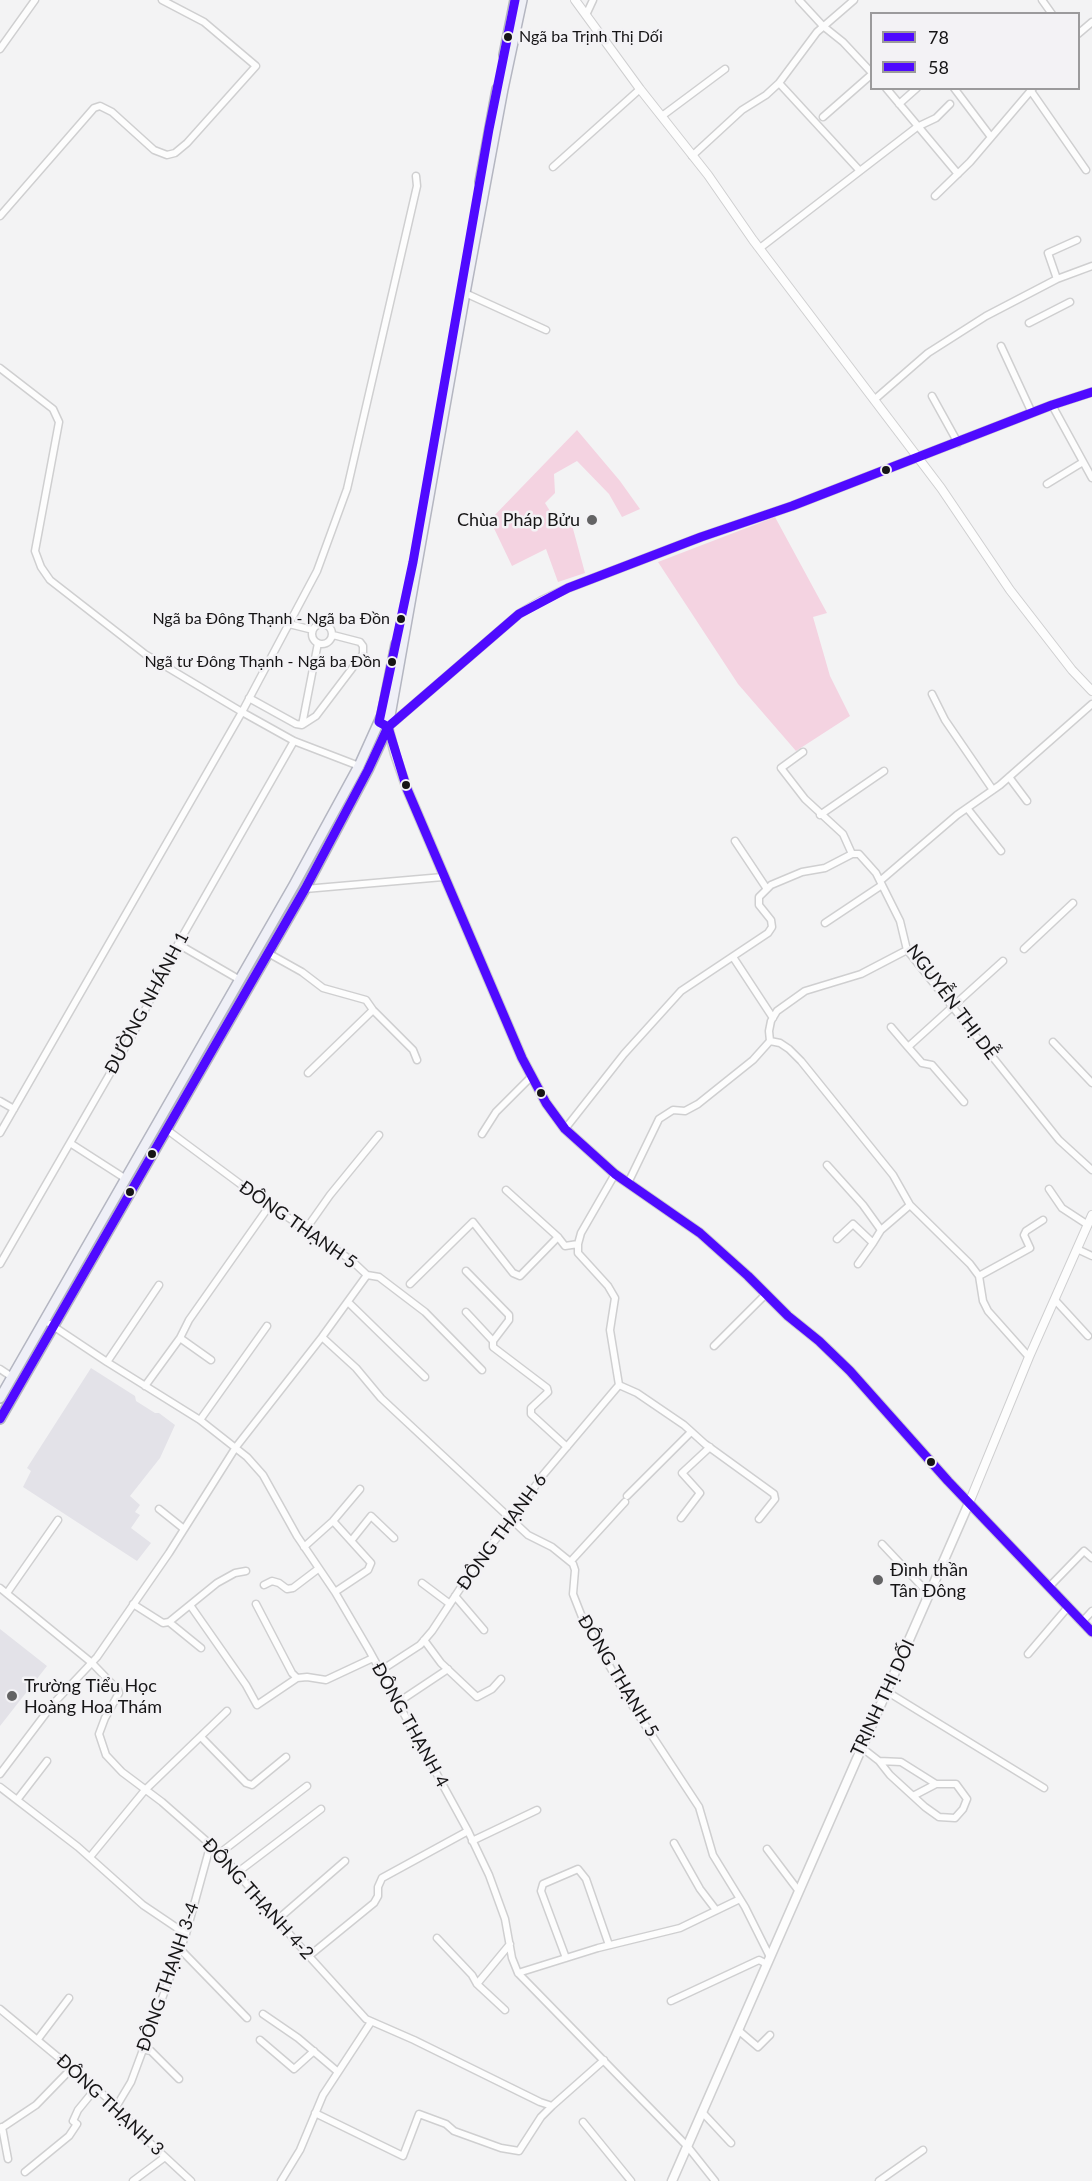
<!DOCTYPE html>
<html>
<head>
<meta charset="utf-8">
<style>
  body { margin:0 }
  #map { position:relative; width:1092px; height:2181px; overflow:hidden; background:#f3f3f4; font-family:Lato,sans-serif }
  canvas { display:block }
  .legend { position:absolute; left:870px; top:12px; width:210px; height:78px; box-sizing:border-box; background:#f3f2f5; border:2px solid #9b9a9c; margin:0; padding:8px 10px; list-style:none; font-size:18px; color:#161516 }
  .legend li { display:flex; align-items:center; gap:12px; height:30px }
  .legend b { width:30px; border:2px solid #9b9a9c }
</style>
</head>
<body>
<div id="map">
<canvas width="1092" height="2181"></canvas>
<ul class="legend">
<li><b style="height:8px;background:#4f0aff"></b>78</li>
<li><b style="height:8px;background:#4f0aff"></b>58</li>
</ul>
</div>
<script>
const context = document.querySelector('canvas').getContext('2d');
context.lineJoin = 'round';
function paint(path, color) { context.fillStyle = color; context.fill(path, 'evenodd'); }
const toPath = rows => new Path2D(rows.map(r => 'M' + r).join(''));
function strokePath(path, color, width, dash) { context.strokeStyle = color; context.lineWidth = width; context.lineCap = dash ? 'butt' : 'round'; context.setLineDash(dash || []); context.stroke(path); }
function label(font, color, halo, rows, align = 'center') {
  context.font = font + ' Lato,sans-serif'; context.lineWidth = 5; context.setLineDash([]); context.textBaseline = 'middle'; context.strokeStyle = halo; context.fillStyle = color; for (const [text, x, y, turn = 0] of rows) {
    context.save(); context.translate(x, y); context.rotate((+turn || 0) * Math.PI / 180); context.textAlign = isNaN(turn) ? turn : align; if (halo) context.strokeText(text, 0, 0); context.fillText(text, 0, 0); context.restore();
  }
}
const built = toPath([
  [91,1368,135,1396,136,1401,155,1413,159,1413,175,1425,160,1458,130,1496,140,1505,135,1512,140,1515,131,1528,151,1543,137,1561,23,1487,31,1471,27,1468],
  [0,1629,47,1666,0,1726]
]);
const green = toPath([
  [577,430,620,481,640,509,622,517,609,494,577,461,554,474,555,493,545,503,553,516,569,514,585,573,558,582,546,549,512,566,490,520],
  [775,517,827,613,813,617,830,676,850,716,796,751,738,684,658,562]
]);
const minor = toPath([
  [799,0,823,26,843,42,872,73],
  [1042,0,1052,14],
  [586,15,593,0],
  [1078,34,1092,22],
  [0,49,35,0],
  [779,83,860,171],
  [886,88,958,174],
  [954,88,991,137],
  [1031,91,1086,170],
  [899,104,917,88],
  [662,116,725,69],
  [823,117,872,74],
  [692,156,742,110,766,95,779,83,817,32,854,0],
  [553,167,640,89],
  [935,196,970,162,1033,88],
  [0,216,94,108,100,106,112,112,154,150,167,155,175,153,187,143,256,66,204,22,162,0],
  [760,248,917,127,936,118,950,104],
  [1057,279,1048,253,1077,240],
  [465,293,546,330],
  [1029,323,1070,302],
  [1001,346,1032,413],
  [0,368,53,409,59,422,35,551,41,567,50,580,145,654,242,712,294,741,359,766],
  [932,396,958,443],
  [874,400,928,353,986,316,1057,279,1092,266],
  [1052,405,1092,478],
  [1047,484,1083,462],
  '312 634a10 10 0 1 1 20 0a10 10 0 1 1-20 0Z',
  [289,624,313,630],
  [932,694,945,720,993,790],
  [249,698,296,724,302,725,316,716,363,654,363,646,360,642,333,635],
  [302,725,318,643],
  [803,752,781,768,805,799,843,834,852,854],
  [1009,777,1027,801],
  [967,808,1001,851],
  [820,815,884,771],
  [735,841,767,889],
  [880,881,957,815,1000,785,1092,704],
  [305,889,443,877],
  [825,923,882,885],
  [178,944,240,980],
  [1024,949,1073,903],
  [268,953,302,972,323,988,366,1000,373,1010,413,1050,417,1060],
  [733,957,773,1018],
  [891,1027,908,1047],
  [770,1041,780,1043,789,1049,801,1061,893,1175,910,1205,970,1264,979,1276,983,1301,988,1311,1029,1357],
  [1053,1042,1092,1083],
  [308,1073,373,1010],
  [0,1101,14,1109],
  [964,1102,932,1065,922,1063,908,1047,1003,961],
  [565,1129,624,1054,681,991,768,933,772,927,771,920,759,905,759,897,771,885,802,872,825,868,852,854,859,854,876,873,900,921,907,950,1059,1140,1092,1170],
  [0,1133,242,712,317,571,347,489,417,186,416,176],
  [482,1134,496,1112,532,1076],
  [70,1143,126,1179],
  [827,1165,863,1205,881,1230],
  [615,1174,581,1233,578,1244,578,1253,608,1286,615,1298,610,1330,619,1385,637,1393,684,1425,705,1444,774,1494,775,1499,759,1519],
  [628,1183,659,1119,673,1110,685,1111,698,1104,753,1060,770,1041,769,1031,771,1021,777,1011,805,991,861,974,907,950],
  [1049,1189,1062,1208,1088,1225],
  [506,1190,558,1237,565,1246,578,1244],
  [306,1229,330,1195,379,1135],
  [837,1239,853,1224,873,1243,881,1230,910,1205],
  [1077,1249,1092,1256],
  [0,1264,134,1032,178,944,294,741],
  [858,1264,873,1243],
  [466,1271,509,1315,509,1320,493,1341,493,1347,547,1388,548,1392,531,1408,531,1414,567,1447],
  [367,1275,379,1277,425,1312,482,1370],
  [979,1276,1030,1248,1024,1235,1026,1231,1043,1220],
  [410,1284,473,1222,513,1273,520,1276,558,1237],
  [1055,1300,1088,1336],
  [348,1302,425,1377],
  [466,1312,493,1341],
  [50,1324,107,1362,200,1420,247,1457,263,1475,297,1536,335,1592,369,1650,468,1831,489,1875,505,1919,512,1958,518,1973,688,2147,715,2181],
  [322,1337,356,1368,381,1398,528,1535,552,1547,573,1564,575,1570,573,1594,582,1617,628,1699,699,1807,713,1855,745,1907,770,1957],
  [714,1346,766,1294],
  [211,1360,180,1338,189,1320,270,1205],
  [107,1362,159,1285],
  [0,1369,12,1377],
  [145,1386,180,1338],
  [200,1420,267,1326],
  [627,1496,691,1432],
  [159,1509,184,1529],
  [681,1518,700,1493,682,1473,710,1447],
  [333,1521,371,1563,368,1570,335,1592],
  [351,1541,371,1516,394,1538],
  [882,1544,929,1594],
  [304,1547,333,1521,360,1489],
  [571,1561,625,1502],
  [422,1583,450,1604],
  [264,1585,272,1581,279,1583,287,1589,293,1588,318,1569],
  [1049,1587,1084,1551,1092,1558],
  [0,1588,92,1663,118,1690,119,1693,105,1718,99,1734,106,1755,122,1772,162,1802,220,1853,298,1944,366,2019,414,2040,540,2102,552,2106,604,2060],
  [7,1593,58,1520],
  [455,1596,484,1630],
  [133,1604,163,1623,169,1622,217,1583,235,1573,246,1571],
  [256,1604,292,1673,297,1678,307,1677,326,1680,373,1658],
  [190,1605,246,1685,257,1705,297,1678],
  [169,1622,201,1648],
  [1082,1622,1092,1611],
  [424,1640,441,1663,477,1697,492,1689,501,1679],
  [1028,1654,1068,1607],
  [380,1671,420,1645,432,1631,479,1560,512,1519,543,1475,619,1385],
  [886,1691,1044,1788],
  [397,1703,448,1669],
  [201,1737,246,1783,252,1785,286,1757],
  [861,1747,879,1761,890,1775,925,1807,939,1817,955,1818,963,1809,967,1799,956,1784,936,1784,913,1796],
  [879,1761,901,1762,936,1784],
  [0,1774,53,1704,97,1657,169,1553,236,1447,322,1337,367,1275,351,1260,255,1195,166,1129],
  [0,1787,78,1847,143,1905,186,1934],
  [17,1800,47,1761],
  [472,1841,537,1810],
  [674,1843,700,1889,716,1910],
  [767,1849,798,1890],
  [220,1853,307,1786],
  [90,1857,145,1790,227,1711],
  [238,1872,321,1809],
  [277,1920,345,1861],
  [437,1938,472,1975,477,1984,505,2010],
  [180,1949,247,2018],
  [309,1956,374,1903,378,1896,378,1887,382,1878,468,1831],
  [566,1958,541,1891,543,1884,578,1869,586,1879,609,1945],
  [518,1973,598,1948,680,1928,740,1899],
  [477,1984,510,1944],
  [671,2001,759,1960,767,1964],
  [0,2009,106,2097,149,2142,191,2181],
  [263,2014,298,2038,338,2072],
  [738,2030,758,2047,770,2035],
  [38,2039,69,1998],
  [260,2040,294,2069,314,2051],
  [142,2049,151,2051,179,2079],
  [116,2107,131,2082,186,1934,211,1843],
  [315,2113,403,2156,419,2114,446,2124,454,2131,501,2148,519,2151,541,2117,552,2106],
  [703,2113,731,2143],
  [583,2122,631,2181],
  [2,2127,8,2159],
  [0,2129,36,2105,72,2068],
  [25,2172,69,2136,77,2124,73,2121,78,2110,96,2088],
  [133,2181,165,2157],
  [281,2181,300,2150,323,2095,371,2022],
  [879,2181,923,2150]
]);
const tertiary = toPath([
  [575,0,640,89,708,175,753,240,941,488,1010,590,1072,670,1092,691],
  [388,727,519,614,541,601,568,588,701,537,792,506,1052,405,1092,392],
  [969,1503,1029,1357,1092,1215]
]);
const secondary = toPath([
  [379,722,388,727,395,754,407,789,522,1058,546,1103,565,1129,615,1174,700,1233,748,1276,788,1316,819,1341,850,1371,948,1481,1092,1632],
  [672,2181,969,1503]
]);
const primary = toPath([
  [504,55,515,0],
  [480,182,497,89],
  [0,1398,294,885,359,766,382,715,396,644],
  [0,1419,305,889,368,770,388,727,465,293,503,89,522,0]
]);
const bus1 = toPath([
  [388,727,407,789,522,1058,546,1103,565,1129,615,1174,700,1233,748,1276,788,1316,819,1341,850,1371,948,1481,1092,1632],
  [0,1419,305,889,368,770,388,727]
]);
const bus2 = toPath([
  [388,727,519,614,568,588,701,537,792,506,1052,405,1092,392],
  [388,727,379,722,413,562,489,129,515,0]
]);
const markers = [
  [508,37,5,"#161516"],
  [886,470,5,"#161516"],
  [592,520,6,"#636364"],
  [401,619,5,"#161516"],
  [392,662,5,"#161516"],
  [406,785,5,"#161516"],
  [541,1093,5,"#161516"],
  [152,1154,5,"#161516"],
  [130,1192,5,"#161516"],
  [931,1462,5,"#161516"],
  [878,1580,6,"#636364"],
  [12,1696,6,"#636364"]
];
const busNames = [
  ["Ngã ba Trịnh Thị Dối",519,37,"left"],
  ["Ngã ba Đông Thạnh - Ngã ba Đồn",390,619],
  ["Ngã tư Đông Thạnh - Ngã ba Đồn",381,662]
];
const poiNames = [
  ["Chùa Pháp Bửu",580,520,"right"],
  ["Đình thần",890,1570],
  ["Tân Đông",890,1591],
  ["Trường Tiểu Học",24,1686],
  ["Hoàng Hoa Thám",24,1707]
];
const streetNames = [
  ["NGUYỄN THỊ DỄ",952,1002,53],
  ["ĐƯỜNG NHÁNH 1",147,1003,-62],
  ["ĐÔNG THẠNH 5",298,1225,35],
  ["ĐÔNG THẠNH 6",502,1532,-54],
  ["ĐÔNG THẠNH 5",618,1676,59],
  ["TRỊNH THỊ DỐI",883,1698,-65],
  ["ĐÔNG THẠNH 4",410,1725,61],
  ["ĐÔNG THẠNH 4-2",258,1899,48],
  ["ĐÔNG THẠNH 3-4",168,1977,-71],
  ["ĐÔNG THẠNH 3",110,2105,43]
];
paint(built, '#e3e2e8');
paint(green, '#f4d3e1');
strokePath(minor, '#cfcfd0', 9);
strokePath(tertiary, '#cfcfd0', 10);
strokePath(secondary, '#cfcfd0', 11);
strokePath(primary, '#b4b6c1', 12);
strokePath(minor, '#fdfdfd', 6);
strokePath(tertiary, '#fdfdfd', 8);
strokePath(secondary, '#fdfdfd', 8);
strokePath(primary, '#eff0f7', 9);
strokePath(bus1, '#4f0aff', 9);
strokePath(bus2, '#4f0aff', 9);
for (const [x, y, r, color] of markers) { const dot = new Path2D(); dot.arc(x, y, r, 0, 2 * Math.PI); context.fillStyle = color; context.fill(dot); strokePath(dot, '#f3f2f5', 2); }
label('16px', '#161516', '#f3f2f5', busNames, 'right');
label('18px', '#161516', '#f3f2f5', poiNames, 'left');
label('18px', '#161516', '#f3f2f5', streetNames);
</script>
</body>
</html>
